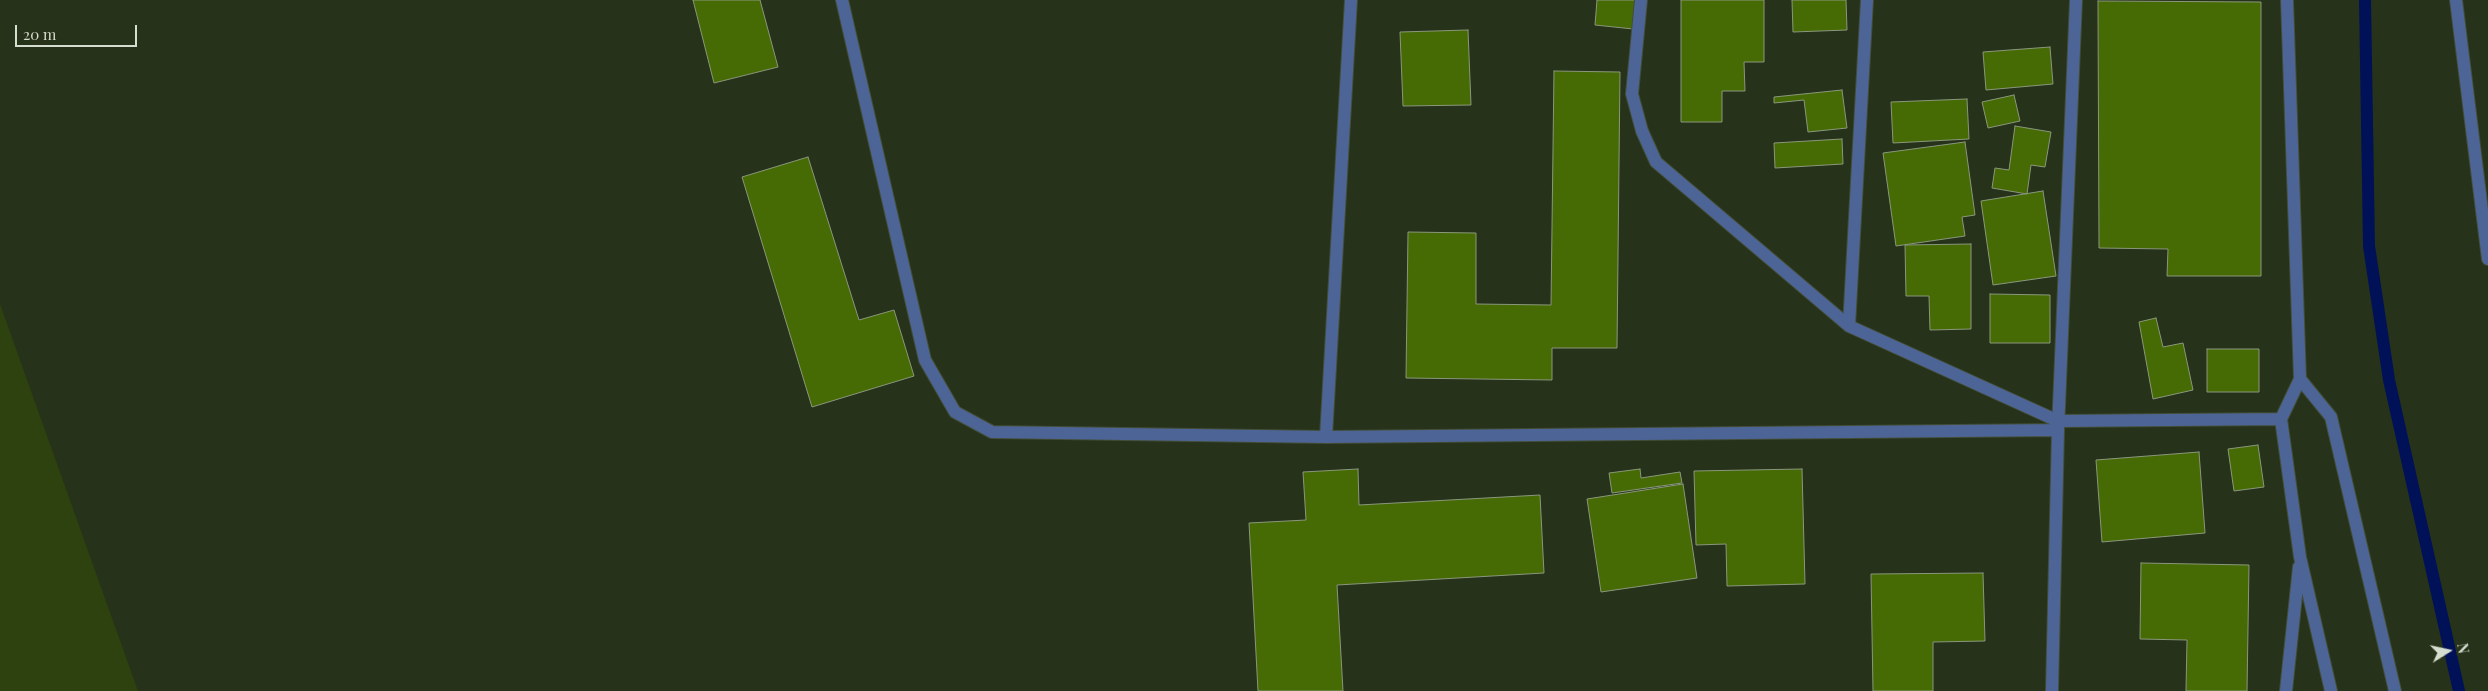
<!DOCTYPE html>
<html>
<head>
<meta charset="utf-8">
<style>
  body { margin:0 }
  #map { position:relative; width:2488px; height:691px; overflow:hidden; background:#27321a; font-family:"Playfair Display",serif }
  canvas { display:block }
  .north { position:absolute; left:2423px; top:626px; width:50px; height:50px; -webkit-text-stroke:4px #27321a; paint-order:stroke; rotate:80deg; font-size:14px; font-weight:700; line-height:20px; text-align:center; color:#d5ddce }
  .north::after { content:''; display:block; margin:auto; width:18px; height:22px; background:#d5ddce; clip-path:polygon(50% 0,100% 100%,50% 72%,0 100%) }
  .scale { position:absolute; left:15px; top:25px; width:122px; height:22px; box-sizing:border-box; border:2px solid #d5ddce; border-top:0; padding-left:6px; font-size:15px; line-height:18px; white-space:nowrap; color:#d5ddce; -webkit-text-stroke:4px #27321a; paint-order:stroke }
</style>
</head>
<body>
<div id="map">
<canvas width="2488" height="691"></canvas>
<div class="north">N</div>
<div class="scale">20 m</div>
</div>
<script>
const context = document.querySelector('canvas').getContext('2d');
context.lineJoin = 'round';
function paint(path, color) { context.fillStyle = color; context.fill(path, 'evenodd'); }
const toPath = rows => new Path2D(rows.map(r => 'M' + r).join(''));
function strokePath(path, color, width, dash) { context.strokeStyle = color; context.lineWidth = width; context.lineCap = dash ? 'butt' : 'round'; context.setLineDash(dash || []); context.stroke(path); }
const green = toPath([
  [0,304,138,691,0,691]
]);
const stream = toPath([
  [2365,0,2369,246,2389,380,2459,691]
]);
const building = toPath([
  [693,0,760,0,778,67,714,83,693,0],
  [1597,0,1637,0,1633,29,1595,25,1597,0],
  [1681,0,1764,0,1764,62,1744,62,1745,91,1722,91,1722,122,1681,122,1681,0],
  [1792,0,1846,0,1847,30,1793,32,1792,0],
  [2098,1,2261,2,2261,276,2167,276,2168,249,2099,248,2098,1],
  [1468,30,1471,105,1403,106,1400,32,1468,30],
  [2050,47,2053,84,1986,90,1983,52,2050,47],
  [1554,71,1620,72,1617,348,1552,348,1552,380,1406,378,1408,232,1476,233,1476,304,1551,305,1554,71],
  [1842,90,1847,128,1808,132,1804,100,1774,103,1774,97,1842,90],
  [2014,95,2020,121,1988,128,1982,102,2014,95],
  [1967,99,1969,139,1893,143,1891,102,1967,99],
  [2015,126,2051,132,2045,167,2031,165,2027,194,1992,188,1995,168,2009,170,2015,126],
  [1842,139,1843,164,1775,168,1774,143,1842,139],
  [1965,142,1975,215,1962,217,1965,236,1896,246,1883,153,1965,142],
  [808,157,859,320,894,310,914,376,812,407,742,177,808,157],
  [2043,191,2056,276,1993,285,1981,201,2043,191],
  [1971,244,1971,329,1930,330,1929,296,1906,296,1905,245,1971,244],
  [1990,294,2050,295,2050,343,1990,343,1990,294],
  [2156,318,2163,347,2183,343,2193,390,2153,399,2139,322,2156,318],
  [2207,349,2259,349,2259,392,2207,392,2207,349],
  [2258,445,2264,487,2234,491,2228,449,2258,445],
  [2199,452,2205,533,2102,542,2096,460,2199,452],
  [1358,469,1359,505,1540,495,1544,573,1337,585,1343,691,1258,691,1249,523,1306,520,1303,472,1358,469],
  [1640,469,1641,478,1680,472,1682,483,1612,493,1609,473,1640,469],
  [1802,469,1805,584,1727,586,1726,544,1696,545,1694,471,1802,469],
  [1683,484,1697,578,1601,592,1587,499,1683,484],
  [2141,563,2249,565,2247,691,2186,691,2187,640,2140,639,2141,563],
  [1983,573,1985,641,1933,642,1933,691,1873,691,1871,574,1983,573]
]);
const minor = toPath([
  [842,0,925,360,955,412,992,432,1326,437,2058,430],
  [1641,0,1632,94,1642,131,1656,162,1849,326,2058,421,2281,419],
  [2287,0,2300,379,2281,419,2300,557,2331,691],
  [2456,0,2488,259],
  [1849,326,1867,0],
  [2300,379,2331,417,2395,691],
  [1326,437,1351,0],
  [2052,691,2058,430,2076,0],
  [2286,691,2299,567]
]);
paint(green, '#2d420e');
strokePath(stream, '#001157', 12);
paint(building, '#476b04');
strokePath(building, '#89977c', 1);
strokePath(minor, '#434d37', 14);
strokePath(minor, '#4d6596', 12);
</script>
</body>
</html>
